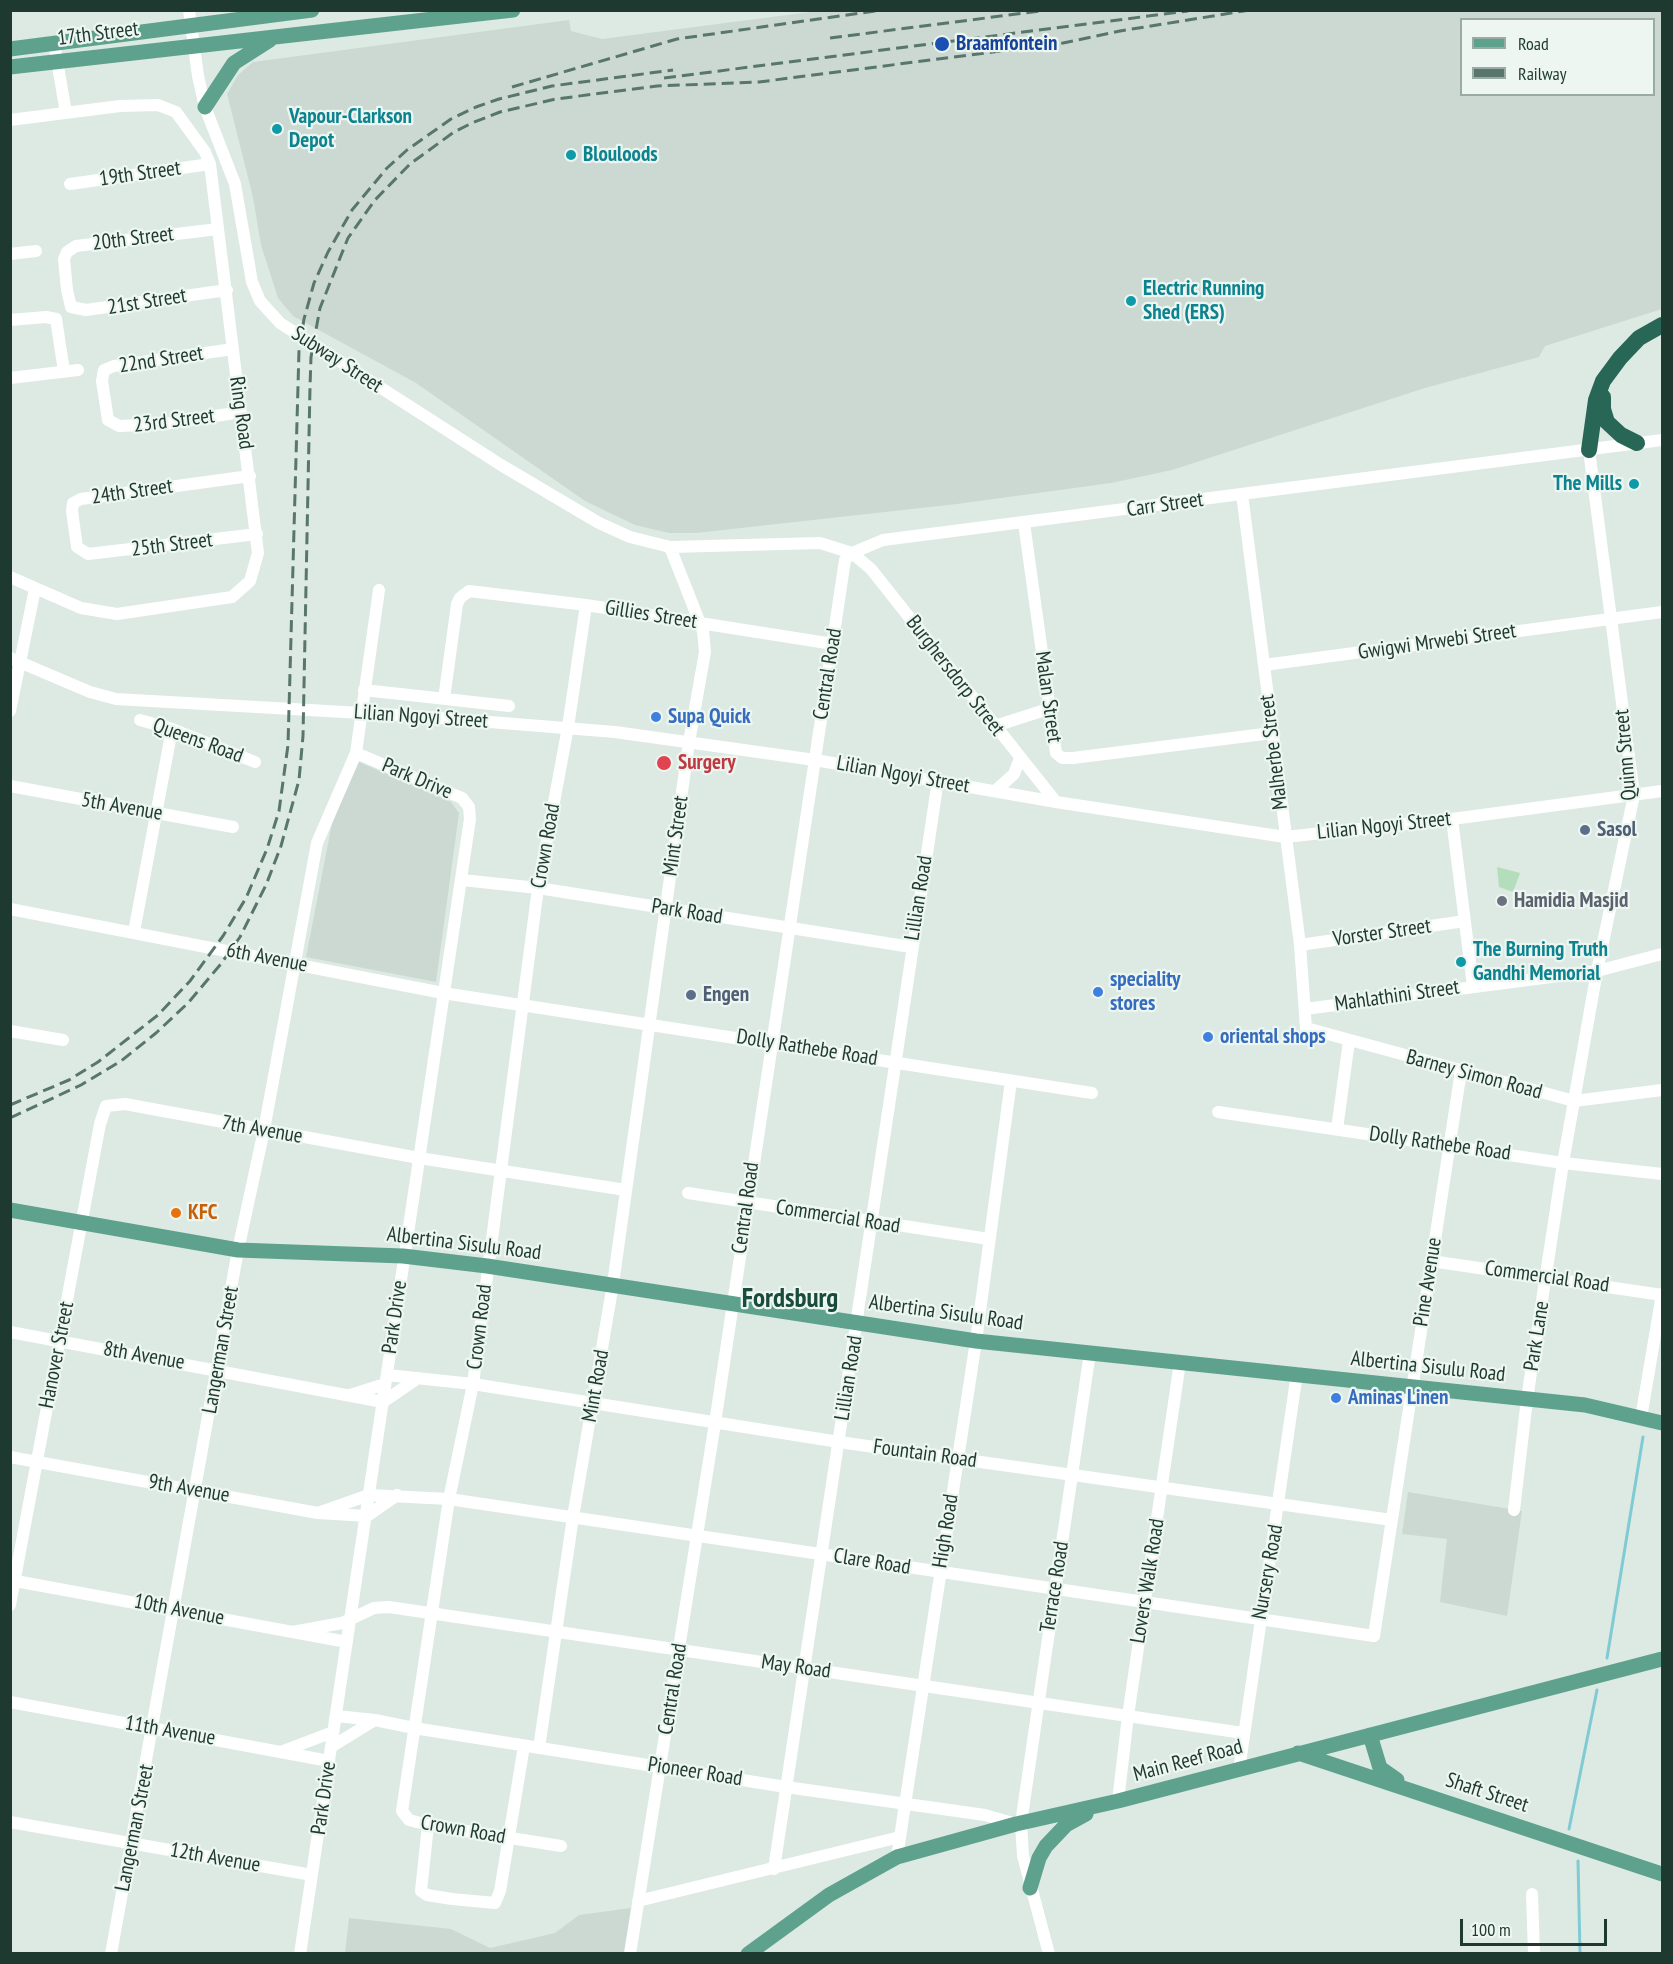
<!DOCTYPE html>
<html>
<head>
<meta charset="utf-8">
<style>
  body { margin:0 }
  #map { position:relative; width:1673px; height:1964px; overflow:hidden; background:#dceae3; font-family:"PT Sans Narrow",sans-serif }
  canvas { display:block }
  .frame { position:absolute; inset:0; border:12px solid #1e3930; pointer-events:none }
  .legend { position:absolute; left:1460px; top:18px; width:195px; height:78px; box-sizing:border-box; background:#edf6f1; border:2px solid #9aaaa4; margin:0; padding:8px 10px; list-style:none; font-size:18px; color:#1e3930 }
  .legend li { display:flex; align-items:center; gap:12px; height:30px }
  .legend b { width:30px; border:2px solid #9aaaa4 }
  .scale { position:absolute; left:1460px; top:1919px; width:147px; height:27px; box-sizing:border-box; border:3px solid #1e3930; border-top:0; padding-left:8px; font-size:18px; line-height:21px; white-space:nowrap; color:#1e3930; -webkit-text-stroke:4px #edf6f1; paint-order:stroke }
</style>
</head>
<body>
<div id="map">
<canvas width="1673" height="1964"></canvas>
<div class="frame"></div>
<ul class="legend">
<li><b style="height:8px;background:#5ea28d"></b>Road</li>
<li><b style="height:8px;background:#58766c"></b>Railway</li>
</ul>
<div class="scale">100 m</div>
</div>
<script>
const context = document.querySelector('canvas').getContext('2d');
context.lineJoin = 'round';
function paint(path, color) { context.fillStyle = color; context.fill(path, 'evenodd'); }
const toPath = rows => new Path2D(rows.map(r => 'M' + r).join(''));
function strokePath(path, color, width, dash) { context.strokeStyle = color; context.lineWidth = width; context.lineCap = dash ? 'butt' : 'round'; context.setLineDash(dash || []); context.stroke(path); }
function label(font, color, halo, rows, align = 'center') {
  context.font = font + ' "PT Sans Narrow",sans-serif'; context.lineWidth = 4.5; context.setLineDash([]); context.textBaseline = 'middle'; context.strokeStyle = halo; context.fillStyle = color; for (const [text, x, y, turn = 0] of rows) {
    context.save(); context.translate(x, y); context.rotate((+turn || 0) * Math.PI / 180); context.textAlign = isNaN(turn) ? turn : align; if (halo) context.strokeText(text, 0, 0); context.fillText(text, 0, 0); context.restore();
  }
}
const built = toPath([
  [818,11,1662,11,1662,309,1545,346,1539,357,1425,388,1172,470,1111,483,957,504,696,533,669,533,635,525,585,501,416,383,293,316,278,298,261,245,253,197,227,94,238,75,253,62,569,20,571,31,602,39],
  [1462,20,1654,20,1654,94,1462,94],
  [359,762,451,802,459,813,436,982,306,957,333,818],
  [1408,1492,1522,1511,1507,1616,1440,1602,1447,1539,1402,1534],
  [631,1908,624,1953,345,1953,349,1918,451,1929,490,1948,555,1933,579,1915]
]);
const green = toPath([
  [1497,867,1520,873,1513,892,1499,887]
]);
const stream = toPath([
  [1607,1658,1643,1437],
  [1569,1829,1597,1690],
  [1578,1861,1580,1954]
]);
const minor = toPath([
  [189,10,198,76,205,107,235,184,252,282,260,301,280,323,501,465,599,523,630,537,670,547,820,543,852,553,871,569,1056,802],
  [54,43,66,113],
  [10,120,120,106,158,105,176,112,205,152,210,164,258,553,250,581,232,597,117,614,81,608,10,577],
  [70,184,210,164],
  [218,229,76,246,67,252,64,259,67,290,71,307,86,310,227,290],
  [10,254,36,251],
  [10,320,46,317,56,319,64,371],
  [233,349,114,366,104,370,102,381,108,420,119,426,164,424,241,412],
  [10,378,78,370],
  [250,476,81,499,73,503,72,511,77,547,88,554,257,534],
  [1242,494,1300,945,1306,1028,1574,1101,1662,1090],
  [1024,523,1056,753,1062,758,1073,758,1272,733],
  [10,658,90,692,116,699,415,716,615,732,815,760,1056,802,1285,837,1452,819,1662,791],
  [1264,665,1662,612],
  [364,690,509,706],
  [444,699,457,604,460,598,469,591,586,605,833,644],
  [10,711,35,589],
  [140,720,172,729,255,762],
  [995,726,1048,709],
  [10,786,233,827],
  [995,791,1014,774,1020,758],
  [1452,819,1473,986],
  [462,880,538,888,911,947],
  [10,909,443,993,1092,1093],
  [134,932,172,729],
  [1300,945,1465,921],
  [1305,1009,1597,971,1662,954],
  [10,1031,63,1040],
  [1218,1112,1563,1163,1662,1174],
  [1337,1129,1349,1041],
  [688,1193,989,1239],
  [1431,1261,1662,1295],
  [10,1332,383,1402,418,1378],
  [387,1375,473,1384,839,1442,1392,1520],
  [350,1395,385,1384],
  [1641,1418,1662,1294],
  [10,1457,318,1513,367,1516,397,1495],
  [1514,1510,1527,1399,1563,1163,1597,971,1634,795,1589,450],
  [318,1513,369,1495,449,1499,1374,1636,1461,1071],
  [10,1580,347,1642],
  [10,1605,100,1124,106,1106,125,1104,419,1158,626,1190],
  [292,1632,342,1623,374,1608,389,1607,1243,1733],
  [10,1702,329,1761],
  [336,1716,375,1720,414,1728,786,1787,985,1815,1016,1824],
  [331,1747,375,1720],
  [539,1748,573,1517,613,1284,689,742,705,652,703,631,670,547],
  [283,1751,333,1732],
  [1239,1770,1297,1373],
  [1118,1801,1128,1716,1180,1362],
  [10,1822,312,1875],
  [428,1825,421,1891,427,1895,452,1899,495,1903,500,1891,524,1746],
  [561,1846,428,1825,409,1820,402,1811,449,1499,473,1384,538,888,568,727,586,605],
  [897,1857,976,1341,1011,1081],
  [774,1869,938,780],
  [1532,1894,1534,1954],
  [638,1901,900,1837],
  [111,1954,238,1250,264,1130,317,843,356,753,379,590],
  [300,1954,470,819,469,807,462,798,356,753],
  [630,1954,715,1423,845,560,852,553,883,540,1662,440],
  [1049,1954,1023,1856,1021,1823,1090,1352]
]);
const major = toPath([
  [10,49,312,10],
  [10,67,513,10],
  [205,107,234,63,270,40],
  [10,1210,238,1250,403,1256,487,1266,976,1341,1585,1405,1662,1423],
  [1370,1735,1380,1768,1397,1780],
  [1298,1753,1662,1874],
  [1030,1888,1039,1858,1046,1846,1066,1825,1086,1814],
  [748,1954,829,1895,897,1857,1016,1824,1118,1801,1662,1659]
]);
const highway = toPath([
  [1603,397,1603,409,1607,422,1621,435,1637,443],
  [1589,450,1596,400,1603,381,1620,358,1639,338,1662,325]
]);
const rail = toPath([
  [830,38,1048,10],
  [664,78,1188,11],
  [512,87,677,39,882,10],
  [10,1105,69,1080,98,1062,158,1015,190,981,223,936,246,898,267,849,279,811,288,745,299,350,304,319,314,283,328,252,352,210,387,168,407,150,451,119,476,107,499,99,552,86,673,70],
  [10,1118,81,1085,121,1061,156,1033,188,1003,220,965,240,937,266,885,281,846,299,780,303,736,310,387,311,357,320,308,348,238,375,200,410,164,454,132,472,123,500,112,556,99,657,86,759,82,1063,43,1120,31,1250,10]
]);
const markers = [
  [942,44,8,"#1a4fb4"],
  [277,129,6,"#0f9aa8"],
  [571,155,6,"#0f9aa8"],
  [1131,301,6,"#0f9aa8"],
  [1634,484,6,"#0f9aa8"],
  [656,717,6,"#3f7fe0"],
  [664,763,8,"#e0444e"],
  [1585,830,6,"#5c6f8a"],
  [1502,901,6,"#6b7280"],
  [1461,962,6,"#0f9aa8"],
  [1098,992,6,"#3f7fe0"],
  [691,995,6,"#5c6f8a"],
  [1208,1037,6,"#3f7fe0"],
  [176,1213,6,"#e8710a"],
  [1336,1398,6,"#3f7fe0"]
];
const streetNames = [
  ["17th Street",98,34,-7],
  ["19th Street",140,174,-8],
  ["20th Street",133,239,-7],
  ["21st Street",147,302,-9],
  ["22nd Street",161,360,-9],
  ["Subway Street",337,360,33],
  ["Ring Road",241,413,82],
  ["23rd Street",174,421,-7],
  ["24th Street",132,492,-8],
  ["Carr Street",1165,505,-8],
  ["25th Street",172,545,-7],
  ["Gillies Street",651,615,9],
  ["Gwigwi Mrwebi Street",1437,642,-8],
  ["Central Road",828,674,-81],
  ["Burghersdorp Street",955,676,52],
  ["Malan Street",1048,697,82],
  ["Lilian Ngoyi Street",421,717,4],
  ["Queens Road",198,741,20],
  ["Malherbe Street",1274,752,-97],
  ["Quinn Street",1626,755,-95],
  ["Lilian Ngoyi Street",903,775,10],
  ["Park Drive",417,779,23],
  ["5th Avenue",122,807,10],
  ["Lilian Ngoyi Street",1384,826,-6],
  ["Mint Street",676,836,-82],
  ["Crown Road",546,846,-80],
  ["Lillian Road",919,898,-81],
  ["Park Road",687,912,9],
  ["Vorster Street",1382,933,-8],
  ["6th Avenue",267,958,11],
  ["Mahlathini Street",1397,996,-8],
  ["Dolly Rathebe Road",807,1048,9],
  ["Barney Simon Road",1474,1075,15],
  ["7th Avenue",262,1130,10],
  ["Dolly Rathebe Road",1440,1144,8],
  ["Central Road",746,1208,-82],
  ["Commercial Road",838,1217,9],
  ["Albertina Sisulu Road",464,1244,7],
  ["Commercial Road",1547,1277,8],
  ["Pine Avenue",1428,1282,-81],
  ["Albertina Sisulu Road",946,1313,8],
  ["Park Drive",395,1317,-82],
  ["Crown Road",480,1327,-83],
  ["Park Lane",1537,1336,-81],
  ["Langerman Street",221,1350,-80],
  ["Hanover Street",57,1355,-79],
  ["8th Avenue",144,1356,10],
  ["Albertina Sisulu Road",1428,1367,6],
  ["Lillian Road",849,1378,-81],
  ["Mint Road",596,1386,-80],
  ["Fountain Road",925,1454,8],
  ["9th Avenue",189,1489,10],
  ["High Road",946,1531,-81],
  ["Clare Road",872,1562,9],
  ["Nursery Road",1268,1572,-80],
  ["Lovers Walk Road",1148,1581,-81],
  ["Terrace Road",1055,1587,-81],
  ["10th Avenue",179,1610,11],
  ["May Road",796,1667,8],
  ["Central Road",673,1689,-81],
  ["11th Avenue",170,1731,10],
  ["Main Reef Road",1188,1761,-15],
  ["Pioneer Road",695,1772,9],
  ["Shaft Street",1487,1793,18],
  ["Park Drive",324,1798,-82],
  ["Langerman Street",135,1828,-79],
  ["Crown Road",463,1830,10],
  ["12th Avenue",215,1858,10]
];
const transitNames = [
  ["Braamfontein",956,44]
];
const cultureNames = [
  ["Vapour-Clarkson",289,117],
  ["Depot",289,141],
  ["Blouloods",583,155],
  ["Electric Running",1143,289],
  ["Shed (ERS)",1143,313],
  ["The Mills",1622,484,"right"],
  ["The Burning Truth",1473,950],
  ["Gandhi Memorial",1473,974]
];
const shopNames = [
  ["Supa Quick",668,717],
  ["speciality",1110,980],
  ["stores",1110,1004],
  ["oriental shops",1220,1037],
  ["Aminas Linen",1348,1398]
];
const healthNames = [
  ["Surgery",678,763]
];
const serviceNames = [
  ["Sasol",1597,830],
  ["Engen",703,995]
];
const worshipNames = [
  ["Hamidia Masjid",1514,901]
];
const foodNames = [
  ["KFC",188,1213]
];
const districtNames = [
  ["Fordsburg",790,1299]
];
paint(built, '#cbd9d2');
paint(green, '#b4ddbc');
strokePath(stream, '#80cbd3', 3);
strokePath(minor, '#fff', 12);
strokePath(major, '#5ea28d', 15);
strokePath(highway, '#286756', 16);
strokePath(rail, '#58766c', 3, [12, 6]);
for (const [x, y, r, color] of markers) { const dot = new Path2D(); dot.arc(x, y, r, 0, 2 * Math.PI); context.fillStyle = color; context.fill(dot); strokePath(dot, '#edf6f1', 2); }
label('21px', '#1e3930', '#edf6f1', streetNames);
label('bold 21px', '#164399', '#edf6f1', transitNames, 'left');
label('bold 21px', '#0d838f', '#edf6f1', cultureNames, 'left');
label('bold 21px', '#366cbe', '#edf6f1', shopNames, 'left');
label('bold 21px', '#be3a42', '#edf6f1', healthNames, 'left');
label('bold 21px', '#4e5e75', '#edf6f1', serviceNames, 'left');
label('bold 21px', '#5b616d', '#edf6f1', worshipNames, 'left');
label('bold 21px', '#c56008', '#edf6f1', foodNames, 'left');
label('bold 27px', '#194c3d', '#edf6f1', districtNames);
</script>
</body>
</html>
